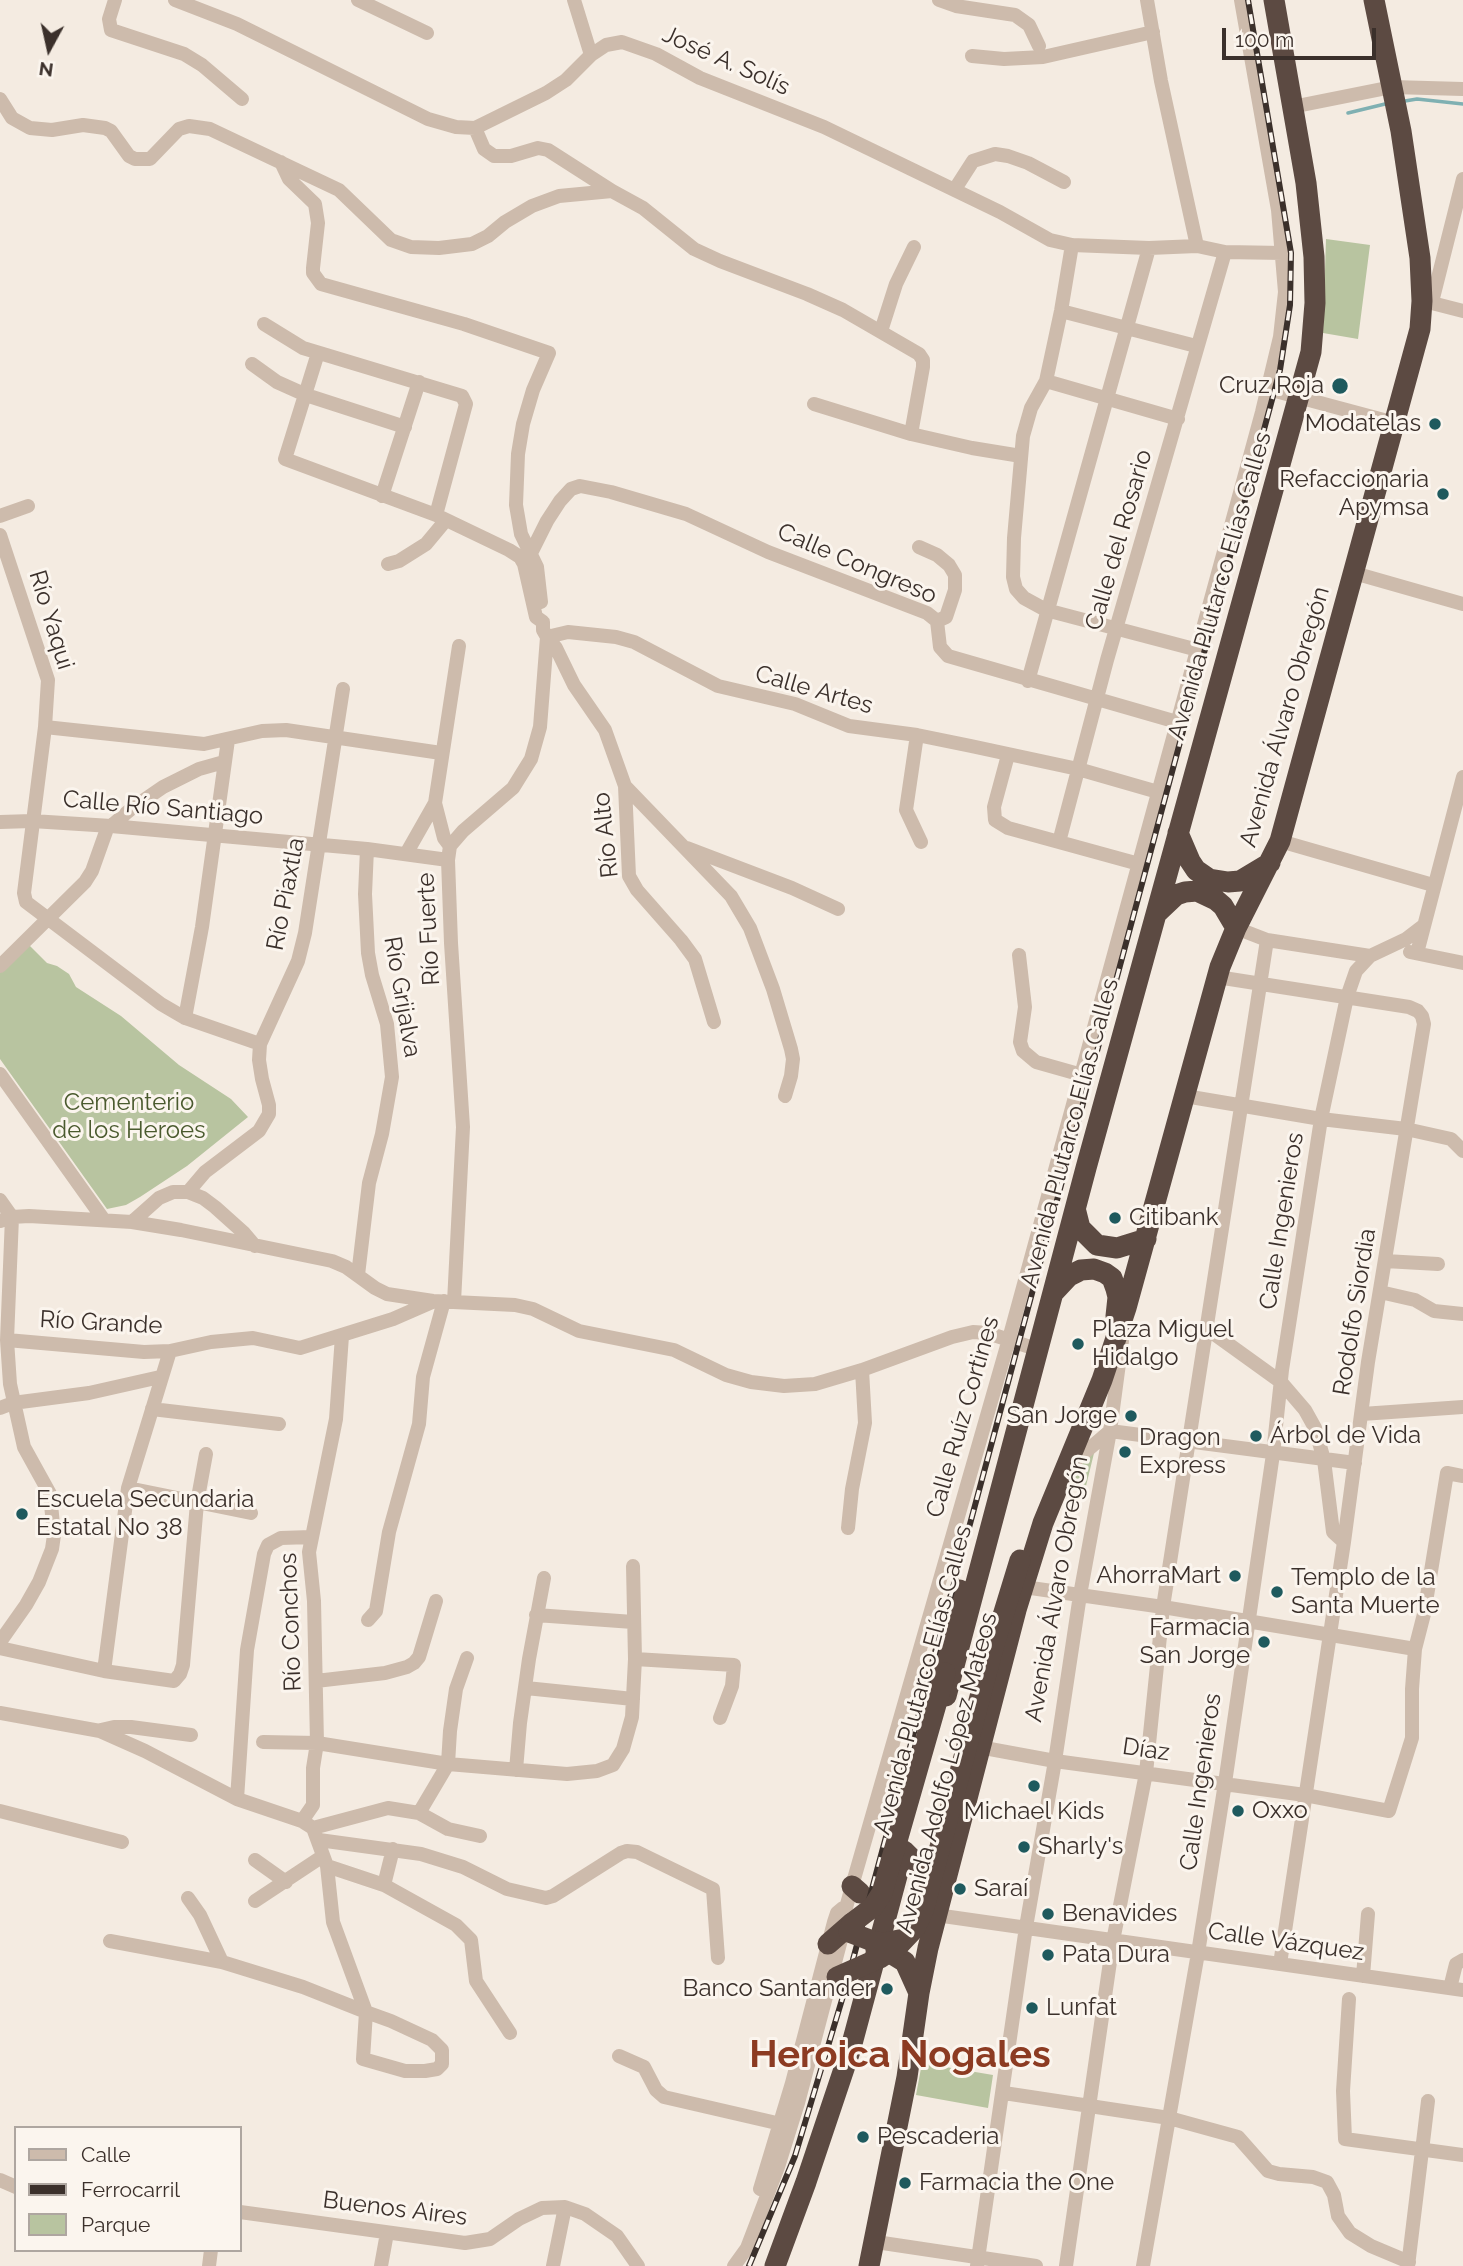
<!DOCTYPE html>
<html>
<head>
<meta charset="utf-8">
<style>
  body { margin:0 }
  #map { position:relative; width:1463px; height:2266px; overflow:hidden; background:#f4ebe1; font-family:Raleway,sans-serif }
  canvas { display:block }
  .legend { position:absolute; left:14px; top:2126px; width:228px; height:126px; box-sizing:border-box; background:#fbf5ee; border:2px solid #aea6a0; margin:0; padding:9px 12px; list-style:none; font-size:21px; color:#3b302b }
  .legend li { display:flex; align-items:center; gap:14px; height:35px }
  .legend b { width:35px; border:2px solid #aea6a0 }
  .north { position:absolute; left:14px; top:14px; width:70px; height:70px; -webkit-text-stroke:5px #fbf5ee; paint-order:stroke; rotate:188deg; font-size:19px; font-weight:700; line-height:28px; text-align:center; color:#3b302b }
  .north::after { content:''; display:block; margin:auto; width:24px; height:32px; background:#3b302b; clip-path:polygon(50% 0,100% 100%,50% 72%,0 100%) }
  .scale { position:absolute; left:1222px; top:28px; width:154px; height:32px; box-sizing:border-box; border:4px solid #3b302b; border-top:0; padding-left:9px; font-size:21px; line-height:24px; white-space:nowrap; color:#3b302b; -webkit-text-stroke:5px #fbf5ee; paint-order:stroke }
</style>
</head>
<body>
<div id="map">
<canvas width="1463" height="2266"></canvas>
<ul class="legend">
<li><b style="height:9px;background:#cdbbac"></b>Calle</li>
<li><b style="height:9px;background:#3b302b"></b>Ferrocarril</li>
<li><b style="height:19px;background:#b8c4a0"></b>Parque</li>
</ul>
<div class="north">N</div>
<div class="scale">100 m</div>
</div>
<script>
const context = document.querySelector('canvas').getContext('2d');
context.lineJoin = 'round';
function paint(path, color) { context.fillStyle = color; context.fill(path, 'evenodd'); }
const toPath = rows => new Path2D(rows.map(r => 'M' + r).join(''));
function strokePath(path, color, width, dash) { context.strokeStyle = color; context.lineWidth = width; context.lineCap = dash ? 'butt' : 'round'; context.setLineDash(dash || []); context.stroke(path); }
function label(font, color, halo, rows, align = 'center') {
  context.font = font + ' Raleway,sans-serif'; context.lineWidth = 6; context.setLineDash([]); context.textBaseline = 'middle'; context.strokeStyle = halo; context.fillStyle = color; for (const [text, x, y, turn = 0] of rows) {
    context.save(); context.translate(x, y); context.rotate((+turn || 0) * Math.PI / 180); context.textAlign = isNaN(turn) ? turn : align; if (halo) context.strokeText(text, 0, 0); context.fillText(text, 0, 0); context.restore();
  }
}
const green = toPath([
  [1326,239,1370,245,1358,339,1323,333],
  [28,944,47,963,57,966,69,974,76,987,121,1016,179,1065,231,1099,248,1117,187,1166,140,1197,126,1205,107,1209,0,1059,0,971],
  [1096,1445,1085,1490,1063,1490],
  [922,2063,993,2075,988,2108,916,2095]
]);
const stream = toPath([
  [1405,101,1417,99,1463,104],
  [1348,113,1385,104]
]);
const minor = toPath([
  [115,0,109,19,111,30,184,54,202,65,242,99],
  [175,0,237,24,428,119,456,127,475,128,546,93,566,80,591,55,606,45,622,42,656,54,700,78,824,127,1000,212,1050,240,1072,245,1149,248,1197,246,1225,252,1283,253],
  [358,0,427,33],
  [574,0,591,55],
  [939,0,956,6,1015,15,1029,25,1039,46],
  [1147,0,1161,81,1197,246],
  [972,56,1004,59,1043,57,1153,32],
  [0,99,12,118,30,128,52,130,83,125,105,128,111,131,129,156,135,159,150,159,179,129,189,126,210,129,339,190,391,240,411,247,439,248,472,244,488,236,505,222,532,206,559,196,612,191],
  [1292,107,1392,87,1463,89],
  [475,128,484,149,494,156,511,156,538,148,548,150,612,191,643,208,694,249,720,261,807,294,843,310,919,354,923,360,923,367,911,434],
  [281,162,289,179,315,204,318,223,313,268,313,273,321,284,464,324,549,353,533,390,523,424,518,454,516,505,521,534,537,567,541,602],
  [955,189,973,161,995,154,1008,156,1028,163,1064,182],
  [1072,245,1061,311,1046,381,1031,408,1023,436,1014,538,1013,577,1016,589,1024,598,1046,610,1198,650],
  [1424,301,1463,311],
  [1432,302,1463,179],
  [1061,311,1196,346],
  [264,324,303,348,462,396,466,404,436,515],
  [881,331,896,284,914,247],
  [318,353,285,459,436,515,509,550,520,557,524,564,536,617,543,622,543,630,547,637,540,727,531,759,513,788,463,831,450,846,448,860,451,943,463,1127,454,1302],
  [252,364,277,382,306,395,405,427],
  [1046,381,1178,419],
  [1268,389,1395,423],
  [814,404,911,434,972,448,1021,456],
  [382,496,419,382],
  [0,516,28,506],
  [0,535,48,680,45,727,24,893,26,902,161,1004,185,1018,260,1044],
  [919,547,937,555,949,565,955,575,955,590,946,617,937,621],
  [531,553,547,521,560,501,571,489,580,486,611,492,686,514,768,552,927,613,937,621,940,647,948,656,1177,722],
  [388,564,399,561,426,544,446,520],
  [1354,573,1463,604],
  [1028,681,1149,248],
  [45,727,204,744,262,731,286,730,441,753],
  [917,735,906,810,921,842],
  [1008,755,994,807,995,820,1008,828,1139,864],
  [625,786,731,896,750,928,773,989,791,1049,793,1059,791,1076,785,1096],
  [435,803,444,838,450,846],
  [0,822,32,821,111,826,367,849,448,860],
  [111,826,131,809,163,787,199,769,224,762],
  [1280,841,1433,885],
  [1059,842,1107,660,1225,252],
  [687,848,792,888,838,909],
  [406,854,435,803,459,646],
  [1236,928,1267,940,1370,956],
  [1410,952,1463,963],
  [1417,953,1463,777],
  [1019,955,1025,1007,1020,1042,1023,1051,1036,1062,1082,1075],
  [0,966,85,882,92,871,108,826],
  [1217,977,1409,1007,1418,1011,1422,1016,1424,1024,1368,1362,1344,1542,1280,1964],
  [185,1018,202,927,228,740],
  [714,1022,695,959,681,940,637,890,629,876,625,786,605,730,574,685,556,648,547,637,568,632,616,637,634,642,718,686,795,704,849,726,917,735,971,746,1078,769,1158,792],
  [0,1074,104,1220],
  [1185,1096,1321,1119,1406,1129,1451,1139,1463,1151],
  [188,1192,205,1172,259,1131,269,1114,269,1105,262,1079,259,1060,260,1044,298,961,305,933,343,689],
  [0,1200,12,1217,7,1340,10,1384,24,1447,50,1494,54,1535,52,1549,39,1582,26,1605,0,1642],
  [0,1221,12,1217,29,1216,132,1222,181,1230,332,1261,346,1267,375,1288,387,1294,433,1301,515,1305,533,1309,579,1331,674,1350,726,1375,751,1382,784,1386,815,1384,862,1370,952,1337,973,1332,988,1333,1039,1350],
  [132,1222,159,1198,173,1192,188,1192,203,1198,215,1207,244,1233,255,1246],
  [1385,1261,1438,1264],
  [358,1275,369,1183,382,1134,392,1077,387,1024,372,975,368,953,365,894,367,849],
  [1380,1292,1415,1300,1434,1311,1463,1314],
  [1206,1328,1281,1382,1305,1410,1315,1428,1324,1460,1333,1532,1344,1542],
  [7,1340,144,1352,170,1351,211,1342,253,1338,300,1348,393,1319,432,1302],
  [0,1408,13,1403,89,1393,160,1377],
  [152,1409,279,1424],
  [1362,1414,1463,1407],
  [1070,1465,1110,1431,1355,1463],
  [128,1488,251,1513],
  [848,1528,852,1489,865,1423,862,1370],
  [1024,1587,1163,1607,1415,1649],
  [536,1615,633,1622],
  [368,1620,376,1611,389,1532,419,1424,423,1377,444,1301],
  [0,1648,104,1671,174,1681,180,1674,183,1665,197,1503,206,1454],
  [635,1659,734,1665,732,1686,720,1718],
  [104,1671,128,1488,170,1351],
  [316,1681,385,1673,407,1667,414,1663,419,1657,436,1601],
  [526,1688,633,1699],
  [0,1713,100,1731,145,1751,237,1799,302,1821,313,1828,327,1866,333,1922,366,2012,363,2059,405,2071,425,2071,437,2069,442,2064,442,2050,432,2040,391,2021,366,2012,303,1987,222,1962,110,1941],
  [101,1730,114,1727,131,1727,191,1735],
  [263,1742,317,1743,448,1764,567,1774,597,1771,613,1765,623,1749,632,1717,635,1659,633,1566],
  [979,1747,1055,1761,1305,1795,1389,1811,1412,1738,1412,1689,1415,1649,1424,1614,1447,1473,1463,1476],
  [516,1770,520,1723,529,1659,544,1578],
  [237,1799,247,1650,264,1554,268,1545,281,1538,311,1537],
  [0,1811,122,1842],
  [419,1813,448,1764,450,1731,456,1689,467,1658],
  [302,1821,313,1805,313,1768,317,1743,314,1601,309,1552,336,1419,342,1336],
  [313,1828,388,1808,419,1813,448,1829,480,1836],
  [319,1840,421,1854,463,1867,507,1889,546,1898,553,1896,621,1853,627,1851,637,1852,713,1889,718,1958],
  [255,1860,286,1882],
  [327,1866,384,1885,456,1925,471,1940,476,1981,510,2033],
  [384,1885,393,1849],
  [188,1898,200,1915,222,1962],
  [255,1901,323,1856],
  [936,1915,1463,1990],
  [1363,1976,1368,1914],
  [1450,1988,1456,1964,1463,1960],
  [1349,1999,1343,2091,1345,2139,1463,2155],
  [619,2056,644,2067,656,2090,664,2097,781,2124],
  [1004,2093,1169,2118,1238,2137,1268,2171,1279,2174,1313,2177,1327,2182,1334,2195,1338,2216,1350,2233,1371,2246,1409,2262],
  [0,2180,16,2187],
  [760,2189,792,2083,834,1922,837,1913,843,1908],
  [240,2212,465,2243,490,2239,519,2219,542,2208,565,2207,585,2214,617,2236,638,2266],
  [876,2242,1036,2266],
  [209,2266,211,2250],
  [381,2266,387,2233],
  [553,2266,565,2207],
  [734,2266,747,2248,778,2167,798,2103,842,1936,844,1915,852,1886,1009,1339,1262,412,1280,337,1285,292,1278,210,1241,0],
  [977,2266,1026,1927,1055,1761,1080,1595,1110,1431,1122,1341],
  [1066,2266,1113,1941,1146,1773,1163,1607,1267,940],
  [1143,2266,1198,1953,1225,1783,1273,1454,1282,1370,1321,1119,1347,997,1356,971,1370,956,1406,939,1423,926],
  [1408,2266,1428,2101]
]);
const highway = toPath([
  [1178,833,1190,861,1196,870,1209,879,1228,882,1240,881,1270,863],
  [1158,912,1176,895,1185,892,1197,891,1216,900,1223,906,1236,928],
  [1076,1212,1080,1228,1097,1245,1117,1248,1146,1239],
  [1054,1292,1069,1276,1081,1270,1094,1269,1105,1273,1112,1278,1116,1289,1118,1297,1116,1316],
  [932,1691,960,1590],
  [946,1696,1086,1168,1311,352,1315,303,1314,257,1306,183,1274,0],
  [904,1851,913,1860,924,1864,940,1864,951,1858],
  [852,1886,860,1893],
  [828,1944,852,1923],
  [876,1950,892,1954,905,1962,919,1993],
  [775,2266,806,2182,850,2051,898,1872],
  [869,2266,907,2077,919,1993,928,1948,1016,1610,1043,1523,1102,1380,1126,1308,1220,967,1236,928,1280,841,1420,329,1422,301,1420,258,1401,131,1374,0]
]);
const rail = toPath([
  [749,2266,795,2156,844,1993,1280,370,1290,305,1291,253,1248,0]
]);
const highwayBridge = toPath([
  [852,1923,873,1907,882,1893,945,1673],
  [849,1932,875,1942,884,1943,904,1939],
  [837,1977,880,1958,898,1946,915,1928,923,1911,993,1648,1020,1560]
]);
const markers = [
  [1340,386,9,"#1f5a5e"],
  [1435,424,7,"#1f5a5e"],
  [1443,494,7,"#1f5a5e"],
  [1115,1218,7,"#1f5a5e"],
  [1078,1344,7,"#1f5a5e"],
  [1131,1416,7,"#1f5a5e"],
  [1256,1436,7,"#1f5a5e"],
  [1125,1452,7,"#1f5a5e"],
  [22,1514,7,"#1f5a5e"],
  [1235,1576,7,"#1f5a5e"],
  [1277,1592,7,"#1f5a5e"],
  [1264,1642,7,"#1f5a5e"],
  [1034,1786,7,"#1f5a5e"],
  [1238,1811,7,"#1f5a5e"],
  [1024,1847,7,"#1f5a5e"],
  [960,1889,7,"#1f5a5e"],
  [1048,1914,7,"#1f5a5e"],
  [1048,1955,7,"#1f5a5e"],
  [887,1989,7,"#1f5a5e"],
  [1032,2008,7,"#1f5a5e"],
  [863,2137,7,"#1f5a5e"],
  [905,2183,7,"#1f5a5e"]
];
const streetNames = [
  ["José A. Solís",726,61,24],
  ["Calle del Rosario",1119,540,-74],
  ["Calle Congreso",857,564,23],
  ["Avenida Plutarco Elías Calles",1220,586,-74],
  ["Río Yaqui",51,620,73],
  ["Calle Artes",814,690,16],
  ["Avenida Álvaro Obregón",1285,717,-74],
  ["Calle Río Santiago",163,808,5],
  ["Río Alto",606,835,-96],
  ["Río Piaxtla",286,894,-79],
  ["Río Fuerte",429,929,-93],
  ["Río Grijalva",402,997,80],
  ["Avenida Plutarco Elías Calles",1070,1133,-75],
  ["Calle Ingenieros",1282,1221,-81],
  ["Rodolfo Siordia",1355,1312,-81],
  ["Río Grande",101,1323,3],
  ["Calle Ruíz Cortines",963,1417,-74],
  ["Avenida Álvaro Obregón",1057,1589,-80],
  ["Río Conchos",291,1622,-92],
  ["Avenida Plutarco Elías Calles",923,1680,-75],
  ["Díaz",1146,1750,8],
  ["Avenida Adolfo López Mateos",947,1773,-75],
  ["Calle Ingenieros",1201,1782,-82],
  ["Calle Vázquez",1286,1942,8],
  ["Buenos Aires",395,2209,7]
];
const poiNames = [
  ["Cruz Roja",1324,386,"right"],
  ["Modatelas",1421,424,"right"],
  ["Refaccionaria",1429,480,"right"],
  ["Apymsa",1429,508,"right"],
  ["Citibank",1129,1218],
  ["Plaza Miguel",1092,1330],
  ["Hidalgo",1092,1358],
  ["San Jorge",1117,1416,"right"],
  ["Árbol de Vida",1270,1436],
  ["Dragon",1139,1438],
  ["Express",1139,1466],
  ["Escuela Secundaria",36,1500],
  ["Estatal No 38",36,1528],
  ["AhorraMart",1221,1576,"right"],
  ["Templo de la",1291,1578],
  ["Santa Muerte",1291,1606],
  ["Farmacia",1250,1628,"right"],
  ["San Jorge",1250,1656,"right"],
  ["Oxxo",1252,1811],
  ["Michael Kids",1034,1812,"center"],
  ["Sharly's",1038,1847],
  ["Saraí",974,1889],
  ["Benavides",1062,1914],
  ["Pata Dura",1062,1955],
  ["Banco Santander",873,1989,"right"],
  ["Lunfat",1046,2008],
  ["Pescaderia",877,2137],
  ["Farmacia the One",919,2183]
];
const parkNames = [
  ["Cementerio",129,1103],
  ["de los Heroes",129,1131]
];
const townNames = [
  ["Heroica Nogales",900,2056]
];
paint(green, '#b8c4a0');
strokePath(stream, '#7fb0b2', 3.5);
strokePath(minor, '#cdbbac', 14);
strokePath(highway, '#5c4a42', 21);
strokePath(rail, '#3b302b', 6);
strokePath(rail, '#fbf5ee', 3.5, [10]);
strokePath(highwayBridge, '#5c4a42', 21);
for (const [x, y, r, color] of markers) { const dot = new Path2D(); dot.arc(x, y, r, 0, 2 * Math.PI); context.fillStyle = color; context.fill(dot); strokePath(dot, '#fbf5ee', 2.5); }
label('24px', '#3b302b', '#fbf5ee', streetNames);
label('24px', '#3b302b', '#fbf5ee', poiNames, 'left');
label('24px', '#4a5a2e', '#fbf5ee', parkNames);
label('bold 38px', '#8c3b22', '#fbf5ee', townNames);
</script>
</body>
</html>
